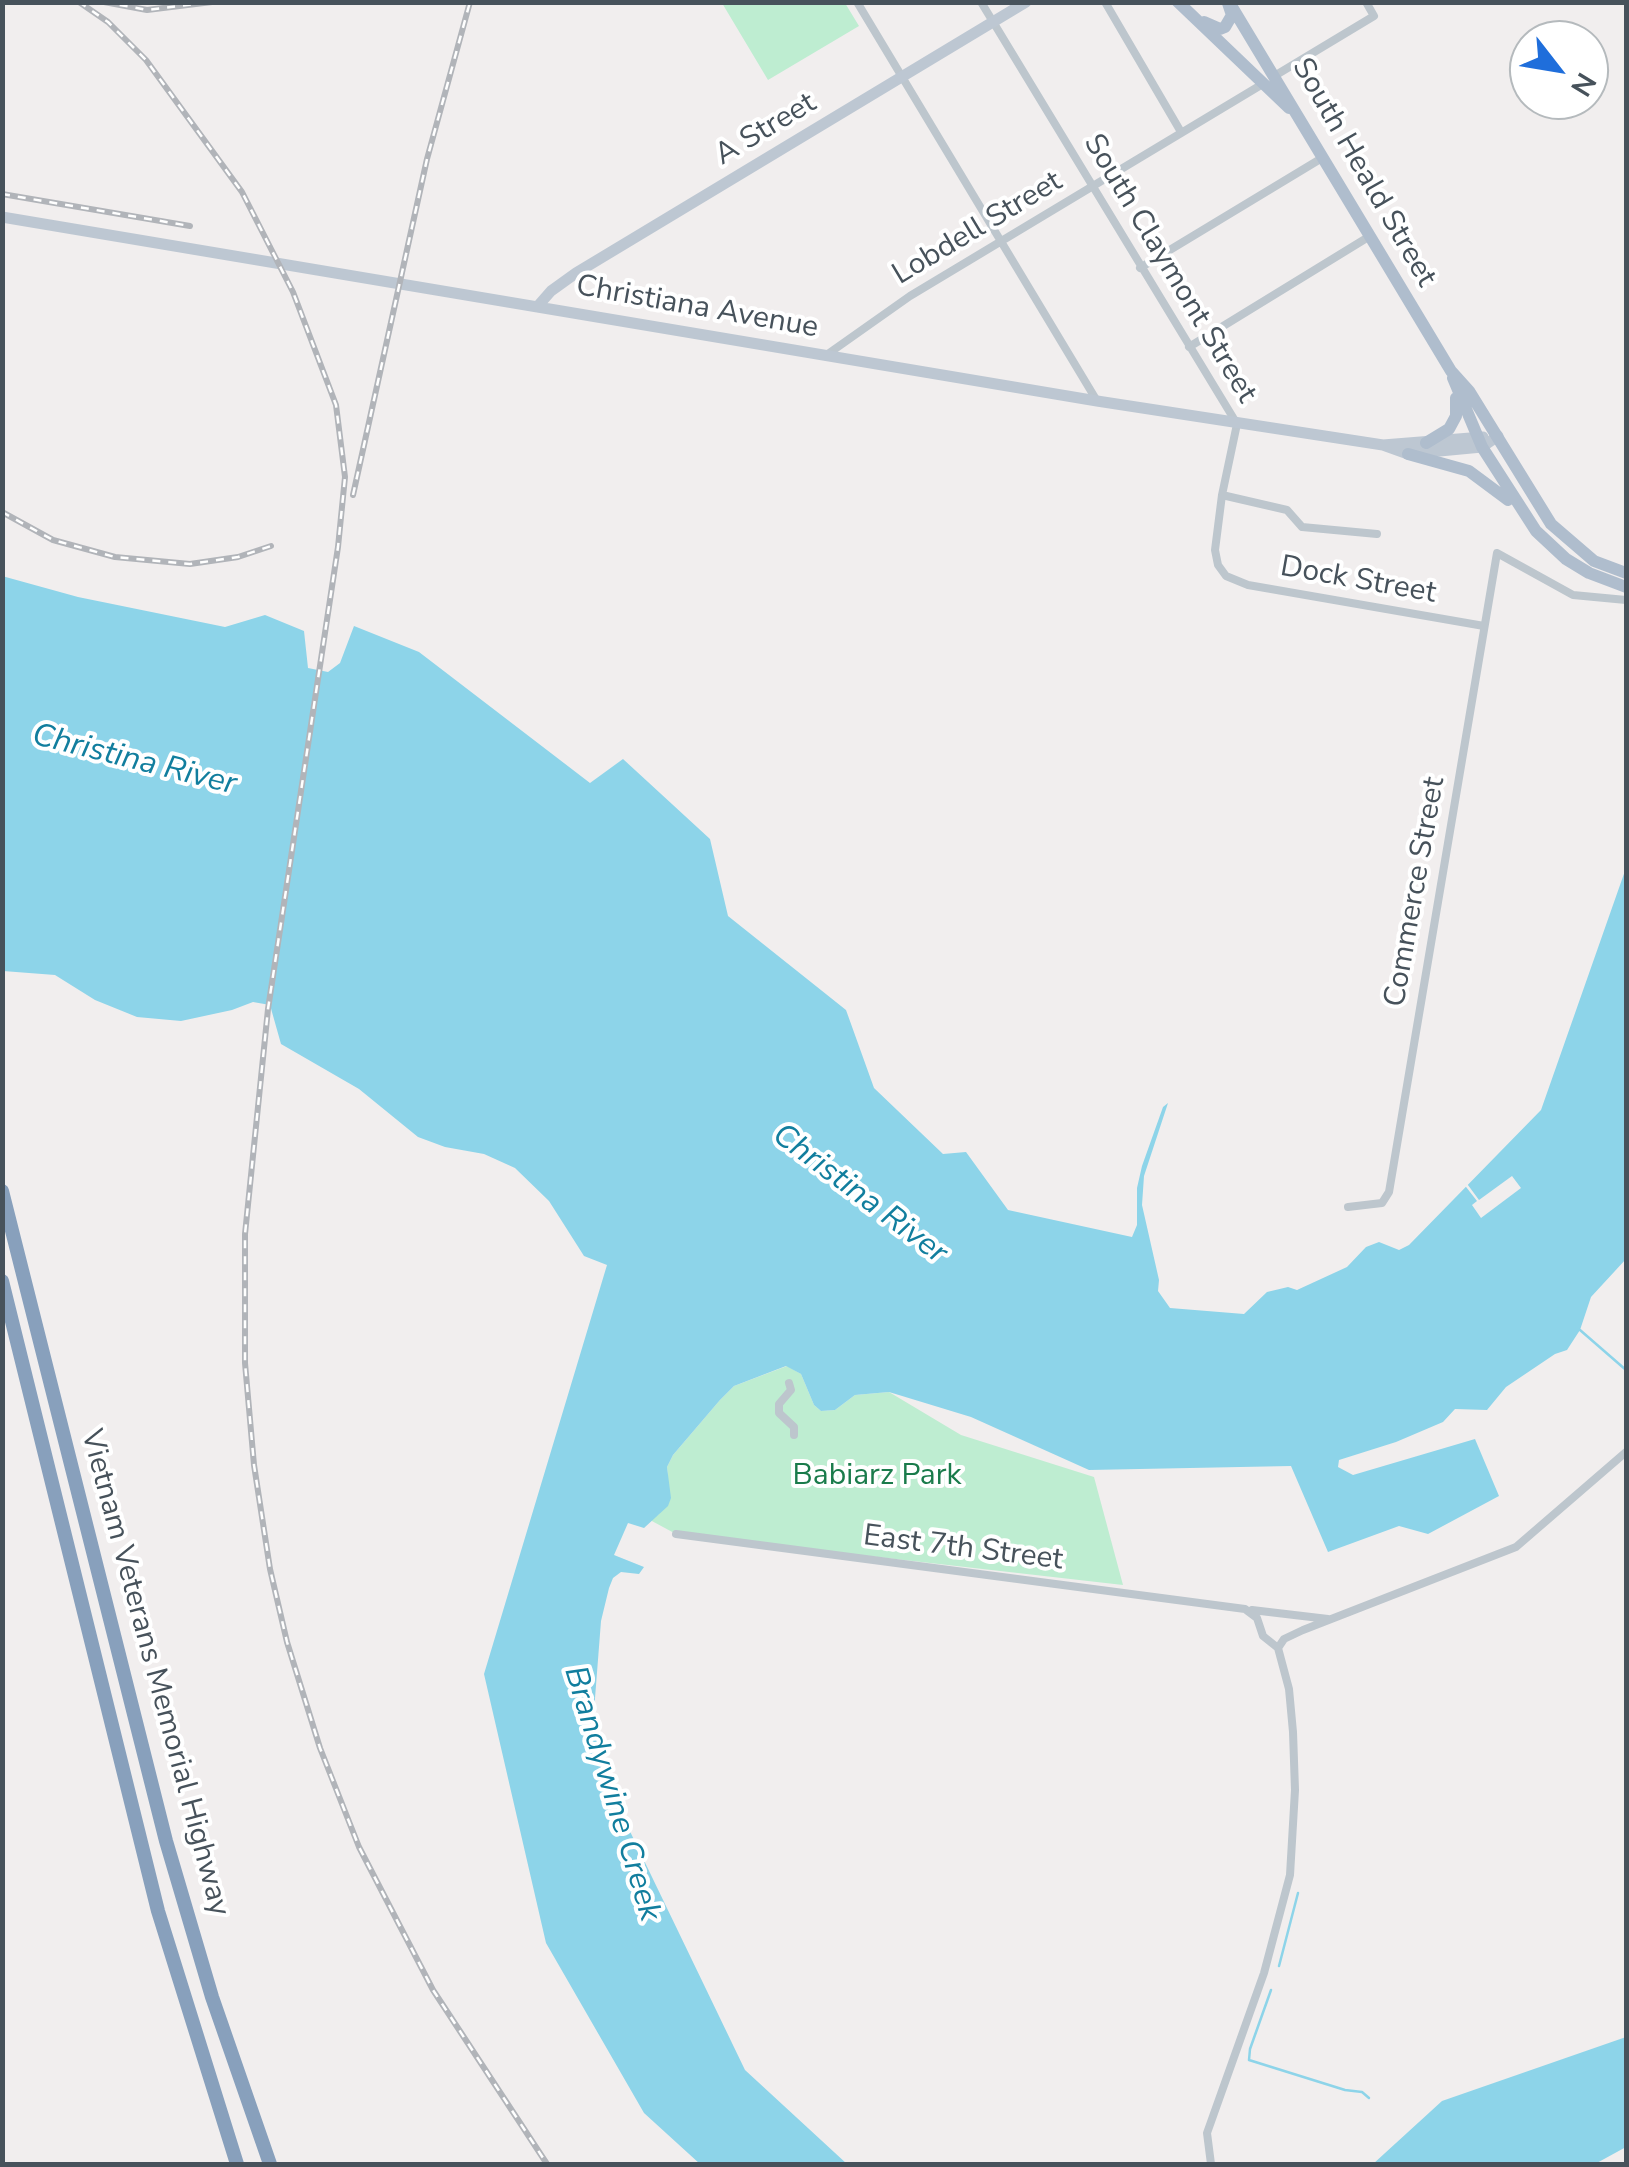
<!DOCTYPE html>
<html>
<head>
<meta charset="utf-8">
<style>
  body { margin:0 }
  #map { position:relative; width:1629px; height:2167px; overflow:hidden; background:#f1eeee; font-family:"Nunito Sans",sans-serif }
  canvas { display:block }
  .frame { position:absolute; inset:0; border:5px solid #47525b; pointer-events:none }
  .north { position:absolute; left:1509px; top:20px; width:100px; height:100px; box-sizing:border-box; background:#fff; border:2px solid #b5babd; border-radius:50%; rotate:121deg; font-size:28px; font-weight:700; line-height:40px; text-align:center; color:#47525b }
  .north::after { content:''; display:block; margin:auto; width:35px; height:45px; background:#1f6edb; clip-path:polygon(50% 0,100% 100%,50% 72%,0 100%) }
</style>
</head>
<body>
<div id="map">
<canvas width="1629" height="2167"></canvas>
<div class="frame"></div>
<div class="north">N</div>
</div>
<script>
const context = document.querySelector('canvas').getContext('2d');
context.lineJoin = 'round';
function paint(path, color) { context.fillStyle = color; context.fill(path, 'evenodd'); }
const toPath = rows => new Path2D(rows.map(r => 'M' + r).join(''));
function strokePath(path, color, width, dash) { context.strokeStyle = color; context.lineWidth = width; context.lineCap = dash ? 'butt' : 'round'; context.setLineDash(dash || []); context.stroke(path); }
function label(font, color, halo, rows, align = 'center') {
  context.font = font + ' "Nunito Sans",sans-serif'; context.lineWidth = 8; context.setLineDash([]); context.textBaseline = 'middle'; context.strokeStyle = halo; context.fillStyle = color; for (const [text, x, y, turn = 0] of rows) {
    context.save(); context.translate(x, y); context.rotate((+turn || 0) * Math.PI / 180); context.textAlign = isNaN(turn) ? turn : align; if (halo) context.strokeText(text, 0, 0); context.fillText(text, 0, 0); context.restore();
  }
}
const green = toPath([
  [722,3,845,3,859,26,768,80],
  [787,1366,801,1374,814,1405,821,1411,835,1410,855,1395,889,1392,961,1435,1094,1477,1123,1585,676,1534,650,1520,659,1514,668,1478,667,1467,673,1455,720,1400,734,1386]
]);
const water = toPath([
  [2,576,78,597,225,627,265,615,304,631,308,668,328,672,340,663,354,626,419,652,590,783,623,759,710,839,728,916,846,1010,874,1088,943,1154,966,1152,1008,1210,1132,1237,1137,1225,1137,1188,1142,1166,1163,1107,1168,1103,1144,1176,1142,1205,1159,1280,1158,1291,1170,1308,1244,1314,1267,1292,1288,1287,1297,1290,1347,1267,1366,1247,1379,1242,1399,1250,1409,1245,1541,1110,1626,868,1626,1259,1591,1297,1580,1330,1567,1350,1555,1354,1506,1387,1487,1410,1455,1409,1443,1422,1396,1442,1339,1460,1338,1467,1353,1475,1475,1439,1499,1496,1428,1534,1399,1526,1328,1552,1291,1466,1089,1470,971,1417,889,1392,855,1395,835,1410,821,1411,814,1405,801,1374,786,1366,734,1386,720,1400,673,1455,667,1467,671,1498,668,1506,644,1528,628,1523,614,1555,644,1567,639,1574,621,1572,613,1578,609,1588,601,1621,593,1724,625,1821,745,2070,847,2164,700,2164,644,2113,546,1943,484,1674,607,1265,584,1256,549,1201,515,1168,484,1154,445,1147,418,1137,359,1089,281,1044,270,1005,253,1002,232,1010,181,1021,137,1017,95,1000,55,975,3,971],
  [1626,2037,1626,2147,1595,2164,1373,2164,1442,2101]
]);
const pier = toPath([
  [1512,1176,1521,1188,1481,1218,1472,1205,1477,1201,1463,1183,1465,1181,1479,1200]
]);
const stream = toPath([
  [1580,1330,1626,1370],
  [1279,1966,1298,1893],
  [1271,1990,1250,2049,1249,2060,1345,2090,1362,2092,1369,2098]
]);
const street = toPath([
  [857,2,1097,401],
  [981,2,1237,424,1222,495,1215,550,1218,565,1226,576,1248,585,1484,626],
  [1105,2,1181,132],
  [1276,75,1374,16,1366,2],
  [1140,268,1322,158],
  [1189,347,1370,236],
  [825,356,910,296,1261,85],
  [1222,495,1287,510,1302,527,1377,534],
  [1348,1207,1382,1203,1389,1192,1497,553,1573,595,1626,600],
  [789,1383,791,1390,779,1404,779,1413,794,1427,794,1435],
  [676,1534,1245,1609,1257,1618,1263,1636,1278,1648],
  [1252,1610,1328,1619],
  [1278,1648,1284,1639,1303,1630,1516,1547,1626,1452],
  [1211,2164,1207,2133,1264,1973,1290,1875,1295,1790,1293,1732,1289,1689,1278,1648]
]);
const secondary = toPath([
  [2,217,1097,401,1383,445,1408,454,1482,447,1498,436],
  [537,307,551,291,576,273,1026,2],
  [1383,445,1483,437]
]);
const primary = toPath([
  [1178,2,1289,108],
  [1229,2,1451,371,1469,391,1551,524,1594,561,1626,573],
  [1204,22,1220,29,1225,27,1232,15,1228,3],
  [1453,378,1482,447,1536,531,1566,559,1589,573,1626,587],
  [1426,443,1449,429,1456,416,1456,398],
  [1408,454,1469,471,1508,500]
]);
const highway = toPath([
  [2,1191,166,1841,212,1997,270,2164],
  [2,1281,158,1911,237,2164]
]);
const rail = toPath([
  [79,2,108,22,146,60,242,192,293,292,336,405,345,477,338,547,268,1009,245,1234,245,1363,254,1465,270,1569,287,1642,320,1748,359,1847,433,1990,547,2164],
  [104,2,147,10,212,2],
  [2,194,190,226],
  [353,495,427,159,470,2],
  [2,512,53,540,115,557,190,564,238,557,271,546]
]);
const streetNames = [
  ["A Street",766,130,-31],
  ["South Heald Street",1363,173,60],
  ["Lobdell Street",978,229,-31],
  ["South Claymont Street",1169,269,59],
  ["Christiana Avenue",697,308,10],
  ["Dock Street",1358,581,10],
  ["Commerce Street",1416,892,-80],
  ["East 7th Street",963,1549,7],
  ["Vietnam Veterans Memorial Highway",154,1673,75]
];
const parkNames = [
  ["Babiarz Park",877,1477]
];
const waterNames = [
  ["Christina River",134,761,14],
  ["Christina River",859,1195,37],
  ["Brandywine Creek",611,1794,73]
];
paint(green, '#beedd1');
paint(water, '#8dd4e9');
paint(pier, '#f1eeee');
strokePath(stream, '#8dd4e9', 2.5);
strokePath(street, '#bdc6cd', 8);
strokePath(secondary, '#bdc7d2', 11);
strokePath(primary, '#afbdcd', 12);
strokePath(highway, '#88a0bc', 14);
strokePath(rail, '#b1b4b9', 6);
strokePath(rail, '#fff', 2.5, [8]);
label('30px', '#47525b', '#fff', streetNames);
label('30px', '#1a7b4b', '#fff', parkNames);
label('italic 32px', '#117e9e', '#fff', waterNames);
</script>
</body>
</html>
